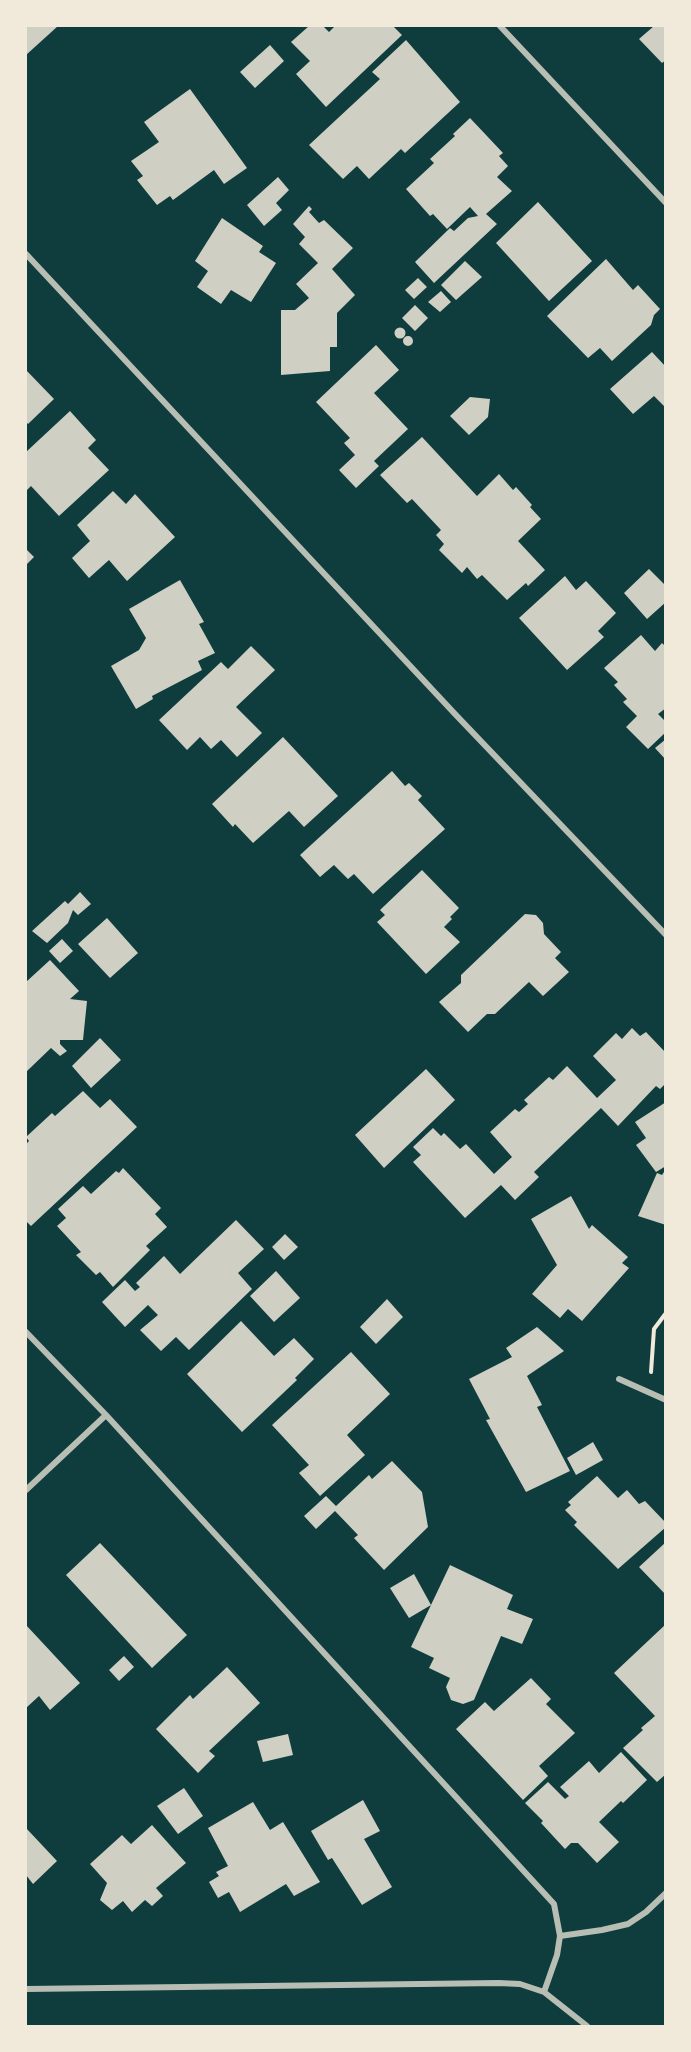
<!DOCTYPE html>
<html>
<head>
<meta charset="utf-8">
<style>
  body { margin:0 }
  #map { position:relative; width:691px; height:2052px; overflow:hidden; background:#0f3d3e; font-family:Jost,sans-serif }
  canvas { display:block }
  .frame { position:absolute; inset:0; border:27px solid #f1e9da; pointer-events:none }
</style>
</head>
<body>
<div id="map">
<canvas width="691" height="2052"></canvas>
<div class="frame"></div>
</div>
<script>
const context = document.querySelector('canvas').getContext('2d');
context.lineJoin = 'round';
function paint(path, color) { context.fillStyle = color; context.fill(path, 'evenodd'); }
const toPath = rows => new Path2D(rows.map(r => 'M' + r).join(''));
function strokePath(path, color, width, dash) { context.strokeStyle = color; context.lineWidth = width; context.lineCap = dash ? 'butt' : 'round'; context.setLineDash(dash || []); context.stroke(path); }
const building = toPath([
  [26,26,58,26,26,55],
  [309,26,323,26,329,32,335,26,393,26,402,35,326,107,296,74,310,61,291,42],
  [654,26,666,26,666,60,662,63,639,39],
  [406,40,460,102,405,153,401,149,369,179,357,166,343,179,309,145,380,79,372,72],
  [270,45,284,61,255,88,240,72],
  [190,89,247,168,224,184,214,170,173,200,170,196,157,205,137,180,143,176,131,161,159,142,144,122],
  [470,118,503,153,499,156,508,166,497,177,512,191,486,214,497,224,434,283,415,262,450,228,454,231,468,218,478,216,470,207,447,229,433,214,430,216,406,189,434,163,430,159,455,136,453,134],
  [278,177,289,190,276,203,282,210,264,226,247,205],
  [538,202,592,261,549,301,496,243],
  [309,206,312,209,309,212,319,223,324,220,353,248,332,269,355,295,337,313,337,347,330,347,330,371,281,375,281,310,295,310,309,298,296,284,318,263,299,244,305,237,293,224],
  [222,218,263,246,259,252,276,263,251,302,231,290,221,304,197,287,208,271,195,261],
  [606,259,633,290,638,285,660,309,654,315,651,325,612,361,600,348,588,358,547,316],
  [465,261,482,277,456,300,441,285],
  [418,278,427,287,414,299,405,290],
  [441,291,451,302,440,312,428,302],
  [415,305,428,318,415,331,402,318],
  '394.5 333a5.5 5.5 0 1 1 11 0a5.5 5.5 0 1 1-11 0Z',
  '403 341a5 5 0 1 1 10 0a5 5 0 1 1-10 0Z',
  [376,345,399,370,374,393,408,429,374,461,379,466,356,488,339,470,355,455,344,443,350,438,316,402],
  [652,352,666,367,666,408,654,396,633,414,610,389],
  [27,371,54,399,28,424,26,422,26,373],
  [470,397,490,399,488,417,469,435,450,416],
  [70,411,96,440,88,448,109,470,59,516,31,486,27,490,26,489,26,452],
  [422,437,477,496,499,474,513,490,516,487,532,505,530,507,541,519,518,541,545,570,528,586,526,583,507,600,482,575,477,579,467,567,462,573,439,550,444,544,436,535,441,530,412,499,407,503,380,475],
  [113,491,126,504,135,494,175,537,127,581,109,560,89,578,72,558,90,541,77,525],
  [26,549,34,557,26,565],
  [649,569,666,586,666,602,647,619,624,593],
  [565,576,576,590,586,581,616,613,598,631,604,637,567,670,519,618],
  [180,580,204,622,199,624,215,653,198,661,202,670,152,696,153,699,136,709,111,666,139,650,146,638,129,609],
  [641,635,655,651,662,643,666,647,666,708,658,714,666,722,666,732,648,749,626,727,637,716,623,702,627,699,614,685,618,682,604,668],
  [251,646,275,670,236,707,262,733,237,757,221,740,211,749,200,737,187,750,159,720,221,662,228,669],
  [283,737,338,796,304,827,289,811,253,843,235,824,233,827,212,804],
  [666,739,666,760,655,748],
  [392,771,405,786,409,783,422,796,418,800,445,829,373,894,354,874,348,879,334,865,320,877,300,855],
  [422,870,459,908,450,917,452,919,444,927,460,942,426,974,377,922,385,915,380,910],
  [80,892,91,904,78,915,73,910,68,923,47,943,32,931,65,901,68,904],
  [525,914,536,915,543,923,544,934,561,952,555,958,569,972,543,996,529,982,495,1014,487,1014,468,1032,439,1002,461,983,461,975],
  [107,918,138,953,110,978,78,944],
  [62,939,73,951,60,963,49,951],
  [50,960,79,991,70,999,87,1001,83,1040,60,1040,60,1044,67,1051,60,1056,51,1048,26,1072,26,982],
  [632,1028,640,1036,646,1032,666,1053,666,1083,660,1089,656,1086,618,1126,601,1108,534,1172,539,1177,515,1200,501,1185,465,1218,413,1162,421,1155,413,1147,433,1128,441,1136,444,1133,460,1149,466,1144,494,1174,512,1157,490,1132,515,1109,519,1112,528,1104,524,1100,549,1077,553,1080,567,1066,597,1098,616,1080,593,1056,616,1033,622,1039],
  [100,1038,121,1060,91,1088,72,1066],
  [426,1069,455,1100,384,1168,355,1135],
  [83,1091,100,1108,110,1099,137,1127,31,1226,26,1221,26,1144,29,1141,26,1137,52,1113,55,1116],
  [666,1102,666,1166,656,1172,636,1145,646,1138,635,1122],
  [123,1168,161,1208,155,1214,167,1227,146,1246,150,1250,113,1287,100,1272,96,1275,76,1255,81,1252,57,1226,66,1218,58,1209,83,1186,91,1194,116,1171,119,1173],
  [666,1169,666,1225,638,1216,657,1173,662,1175],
  [571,1196,589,1229,592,1225,628,1257,622,1263,629,1268,582,1321,568,1309,560,1318,532,1294,557,1265,531,1219],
  [236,1220,264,1249,238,1273,252,1289,189,1350,176,1337,161,1351,140,1330,158,1315,148,1305,125,1327,102,1302,125,1280,135,1291,140,1287,136,1283,164,1256,180,1274],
  [285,1234,298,1247,284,1260,272,1247],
  [276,1271,300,1298,274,1322,250,1296],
  [387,1299,403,1317,376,1344,360,1327],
  [241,1321,274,1356,294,1338,314,1359,295,1378,297,1380,242,1432,187,1374],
  [537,1327,564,1351,527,1376,542,1405,537,1407,570,1471,526,1492,486,1420,490,1419,469,1379,512,1357,506,1348],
  [351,1352,390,1394,347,1435,365,1455,320,1496,299,1473,309,1465,272,1425],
  [593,1442,603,1460,576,1475,567,1458],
  [392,1461,422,1492,428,1527,384,1570,354,1538,358,1535,335,1511,316,1529,304,1516,326,1496,336,1506,369,1475,372,1479],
  [597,1476,618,1498,627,1490,639,1504,645,1501,666,1523,666,1527,618,1569,574,1525,577,1522,565,1510,571,1505,568,1502],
  [666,1542,666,1595,639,1567],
  [100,1543,187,1635,152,1668,66,1575],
  [450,1565,513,1595,507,1609,533,1619,522,1644,501,1636,474,1700,463,1704,451,1700,446,1687,450,1678,429,1668,434,1658,411,1647],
  [414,1574,431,1605,409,1618,390,1588],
  [666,1624,666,1774,657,1782,623,1748,643,1730,641,1728,655,1716,614,1673],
  [26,1625,80,1683,50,1710,39,1696,26,1708],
  [124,1656,134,1667,119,1681,109,1670],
  [227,1667,260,1703,209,1751,215,1756,198,1773,156,1729,190,1695,193,1699],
  [531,1678,551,1699,546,1704,575,1733,539,1766,548,1776,523,1800,456,1729,485,1702,494,1711],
  [288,1734,293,1755,263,1762,257,1741],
  [621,1752,647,1780,623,1803,621,1801,599,1822,619,1842,597,1863,578,1843,571,1843,565,1849,541,1823,543,1821,525,1803,548,1782,565,1799,569,1796,560,1787,589,1761,599,1773],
  [184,1788,203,1816,178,1834,157,1806],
  [363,1800,380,1831,364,1839,392,1887,362,1905,332,1858,328,1860,311,1831],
  [253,1802,270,1830,283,1822,320,1882,294,1896,286,1884,240,1912,229,1892,218,1898,209,1882,219,1876,216,1872,228,1866,208,1828],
  [152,1825,186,1863,156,1888,163,1896,152,1906,145,1900,132,1912,123,1901,112,1910,100,1900,107,1883,90,1864,122,1835,131,1844],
  [26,1828,57,1861,33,1884,26,1875]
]);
const path = toPath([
  [651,1372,654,1329,666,1313]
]);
const minor = toPath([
  [500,26,666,203],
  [26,254,455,714,666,935],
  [26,1332,106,1415,554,1904,560,1936],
  [619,1379,666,1400],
  [26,1490,106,1415],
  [26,1989,499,1983,520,1984,544,1992,587,2026],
  [544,1992,557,1955,560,1936,602,1930,628,1924,646,1912,666,1893]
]);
paint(building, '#cfcfc3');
strokePath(path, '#f1e9da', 4);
strokePath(minor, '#b8beb3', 6);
</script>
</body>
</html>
